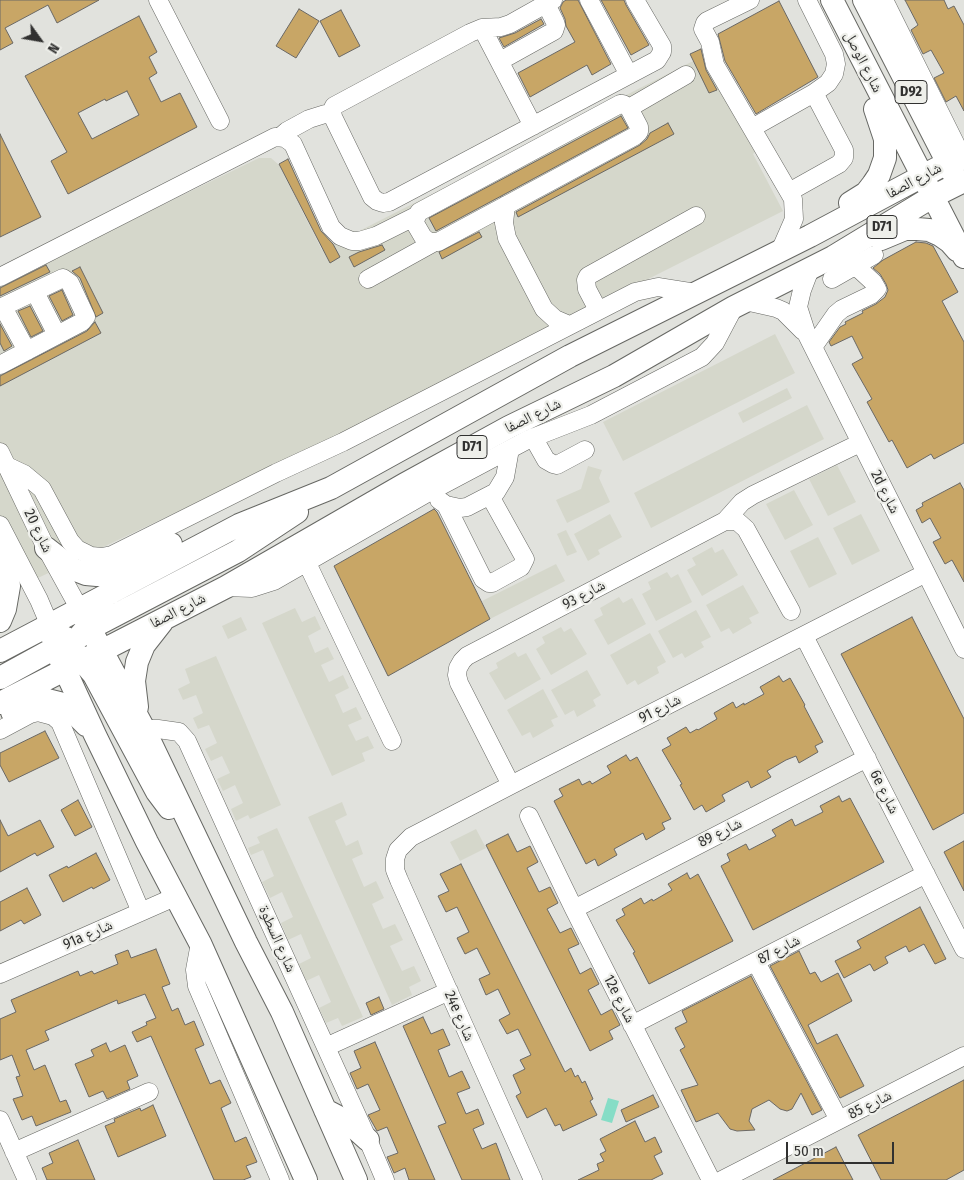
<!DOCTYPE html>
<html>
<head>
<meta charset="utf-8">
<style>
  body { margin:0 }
  #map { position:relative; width:964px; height:1180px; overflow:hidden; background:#e1e2dd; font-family:"Fira Sans Condensed",sans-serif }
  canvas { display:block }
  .north { position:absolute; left:15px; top:15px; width:50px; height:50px; -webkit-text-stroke:4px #eeefea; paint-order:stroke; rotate:122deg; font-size:14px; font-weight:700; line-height:20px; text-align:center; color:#313130 }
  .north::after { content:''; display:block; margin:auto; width:18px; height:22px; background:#313130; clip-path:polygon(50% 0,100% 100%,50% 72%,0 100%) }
  .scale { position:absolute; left:786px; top:1142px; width:108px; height:22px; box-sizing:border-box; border:2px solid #313130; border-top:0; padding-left:6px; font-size:15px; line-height:18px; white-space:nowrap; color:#313130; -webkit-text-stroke:4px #eeefea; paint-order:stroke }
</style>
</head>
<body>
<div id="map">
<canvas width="964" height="1180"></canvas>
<div class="north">N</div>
<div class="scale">50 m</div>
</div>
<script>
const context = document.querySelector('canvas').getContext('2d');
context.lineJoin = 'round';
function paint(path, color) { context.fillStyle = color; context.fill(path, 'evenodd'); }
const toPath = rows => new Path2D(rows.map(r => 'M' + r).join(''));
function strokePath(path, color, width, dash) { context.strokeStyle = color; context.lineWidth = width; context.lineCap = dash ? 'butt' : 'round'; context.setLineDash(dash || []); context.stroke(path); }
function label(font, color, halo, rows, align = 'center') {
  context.font = font + ' "Fira Sans Condensed","Noto Naskh Arabic",sans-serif'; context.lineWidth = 4.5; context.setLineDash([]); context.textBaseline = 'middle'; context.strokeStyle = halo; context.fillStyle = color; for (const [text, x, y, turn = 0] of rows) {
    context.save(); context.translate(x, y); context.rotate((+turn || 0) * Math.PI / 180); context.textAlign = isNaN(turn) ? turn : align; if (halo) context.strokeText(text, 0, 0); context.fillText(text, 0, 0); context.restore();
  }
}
const built = toPath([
  [701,57,755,152,753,154,783,211,337,436,0,596,0,284,259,158,271,158,279,165,322,250],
  [775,334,795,373,623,461,603,422],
  [787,388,792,398,743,423,738,413],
  [807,405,824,439,651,528,634,493],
  [837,465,856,502,828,516,809,479],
  [588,466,602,470,599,478,610,502,567,523,556,500,581,489],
  [794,490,813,525,785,540,766,504],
  [610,514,622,537,598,550,600,554,588,561,574,534],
  [861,514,880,551,852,565,833,528],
  [566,530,577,552,567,556,557,534],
  [818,537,837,574,809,588,790,551],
  [712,547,715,553,723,549,738,575,702,596,687,570,696,565,692,558],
  [556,564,565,581,490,619,482,601],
  [667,572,671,578,678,574,692,602,656,621,642,594,651,589,648,582],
  [743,585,759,613,749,618,752,623,733,634,729,628,721,632,706,605],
  [619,597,623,603,632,598,646,624,608,645,594,620,603,615,600,608],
  [295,608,302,622,315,616,321,629,308,636,315,653,328,647,334,659,321,665,329,682,343,675,349,688,335,695,343,713,356,707,362,719,348,725,356,741,368,736,374,748,362,753,365,761,332,776,262,623],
  [696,610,711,637,701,642,704,647,685,658,682,653,673,658,658,631],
  [241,617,247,630,228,639,222,626],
  [561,627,564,632,571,628,587,654,551,675,536,649,545,643,542,637],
  [650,633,666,662,657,667,659,673,638,685,635,680,627,685,610,655],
  [515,652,518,657,526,653,541,679,505,700,489,673,498,668,496,663],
  [216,656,281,805,250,819,248,815,236,821,231,809,243,803,235,785,223,791,217,779,230,773,222,756,211,761,205,749,217,743,209,725,198,729,193,718,203,713,196,695,183,700,178,689,190,683,185,669],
  [587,670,601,695,593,700,596,706,577,717,574,710,565,715,551,690],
  [543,689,558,717,551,720,554,726,533,738,530,732,522,736,507,710],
  [342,802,347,815,335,821,346,846,358,840,363,854,352,859,364,887,376,881,384,898,372,904,383,929,395,924,403,940,390,946,402,971,414,966,421,981,409,987,412,995,392,1005,308,817],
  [277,828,363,1017,342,1026,338,1018,326,1023,319,1008,331,1002,319,975,306,981,299,964,311,958,301,934,288,940,281,923,293,917,282,892,270,898,262,882,274,876,263,850,251,855,248,848,260,843,257,837],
  [476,829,486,848,460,861,450,842]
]);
const water = toPath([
  [608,1098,619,1101,612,1123,601,1120]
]);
const building = toPath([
  [0,0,99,0,57,23,48,5,5,28,13,43,0,50,0,0],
  [566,0,578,0,611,64,592,75,587,65,530,97,518,73,575,42,566,26,565,19,560,8,563,2,566,0],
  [601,0,624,0,626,5,649,45,631,55,601,0],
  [905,0,944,0,948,9,954,6,964,25,964,111,956,96,946,102,934,78,944,73,931,50,923,54,911,30,918,25,905,0],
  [779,1,818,77,756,114,725,61,718,34,779,1],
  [299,9,319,21,296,58,276,46,299,9],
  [341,10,360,46,339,57,320,21,341,10],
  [139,16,157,52,149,57,157,73,149,78,161,102,180,93,197,127,68,194,51,161,67,152,25,76,139,16],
  [127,91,139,115,92,139,78,113,105,99,106,101,127,91],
  [541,19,544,24,504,47,499,38,515,33,541,19],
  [701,49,706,70,717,90,709,93,690,54,701,49],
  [621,116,628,128,436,231,429,218,621,116],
  [668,123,674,134,518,217,516,212,640,145,647,139,650,133,668,123],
  [0,134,41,217,0,237,0,134],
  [288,159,321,231,333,244,340,257,330,263,279,164,288,159],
  [479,232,482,237,442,259,439,252,479,232],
  [916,242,926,243,933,246,958,292,942,301,964,342,964,443,934,459,931,454,907,468,892,440,889,442,867,402,872,399,852,364,863,358,852,336,831,346,829,342,840,327,846,324,845,322,863,313,862,311,876,304,885,297,888,290,886,284,880,274,873,268,883,260,916,242],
  [382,245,385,250,354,267,349,257,359,252,382,245],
  [46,265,50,272,0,296,0,288,46,265],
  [80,267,103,313,96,317,80,278,72,271,80,267],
  [62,290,73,315,62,321,49,296,62,290],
  [30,306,43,331,31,337,18,311,30,306],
  [95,322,101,333,0,386,0,376,87,331,95,322],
  [0,324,12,346,4,351,0,343,0,324],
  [960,483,964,490,964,582,952,560,945,564,933,542,941,538,930,518,922,523,916,510,923,506,922,503,960,483],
  [434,509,437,512,490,619,388,676,334,566,434,509],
  [912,617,964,719,964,813,933,830,841,654,912,617],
  [779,676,783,682,790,678,805,705,804,706,823,742,815,746,818,752,799,763,796,756,786,760,767,771,771,777,751,788,748,781,722,795,725,801,706,812,702,805,694,810,680,785,682,784,662,750,671,745,667,738,686,727,690,733,697,729,698,730,717,719,714,713,733,702,736,708,744,703,744,705,764,694,760,687,779,676],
  [45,731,59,758,9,782,0,765,0,753,45,731],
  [626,755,630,761,637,757,671,819,662,823,665,829,646,840,643,833,625,843,614,849,617,855,598,866,595,859,586,864,554,801,563,796,559,789,579,779,582,785,590,781,592,784,611,773,607,766,626,755],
  [839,796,842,802,850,798,884,862,753,930,721,866,730,861,727,854,746,844,749,850,776,836,772,830,792,819,795,826,823,812,820,806,839,796],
  [78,800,92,827,75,836,61,810,78,800],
  [0,820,8,836,40,820,54,847,37,856,35,853,0,872,0,820],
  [508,834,517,852,530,846,538,862,527,868,539,892,550,887,558,903,547,909,560,933,571,928,579,944,568,949,580,974,591,968,599,984,588,990,601,1015,612,1009,620,1025,609,1031,613,1039,590,1051,486,845,508,834],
  [964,841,964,891,944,852,964,841],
  [96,853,110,880,93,889,92,887,63,902,49,875,67,866,68,868,96,853],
  [461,864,565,1072,571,1068,575,1077,578,1075,582,1083,585,1081,593,1099,590,1101,597,1115,563,1131,560,1124,555,1126,546,1108,527,1118,516,1096,521,1093,513,1075,525,1069,520,1060,531,1055,518,1029,507,1034,499,1020,510,1014,498,989,486,995,479,979,490,974,477,948,465,954,457,938,469,932,457,907,446,912,438,896,449,891,440,874,461,864],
  [687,873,690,879,698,874,733,941,649,984,633,953,635,952,616,920,625,915,622,909,641,898,644,904,652,899,653,901,672,890,668,884,687,873],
  [27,888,41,915,24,924,21,920,0,931,0,902,27,888],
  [920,907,946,959,935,964,924,944,909,952,906,946,885,957,888,963,874,971,870,964,844,978,835,961,861,948,857,941,920,907],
  [156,949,170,984,162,987,172,1011,178,1008,185,1025,194,1021,204,1045,195,1049,210,1084,220,1080,231,1103,221,1108,235,1142,246,1137,257,1162,246,1166,251,1177,243,1180,214,1180,151,1036,137,1042,132,1032,147,1025,146,1022,156,1018,145,994,118,1004,117,1000,45,1031,49,1040,26,1050,34,1070,45,1065,60,1102,66,1100,71,1112,36,1126,32,1116,22,1120,13,1099,23,1096,16,1077,20,1076,12,1055,0,1060,0,1019,16,1012,11,1000,78,971,80,976,92,971,94,974,118,964,115,955,128,950,131,958,156,949],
  [799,951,810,974,815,972,821,982,838,973,852,1001,808,1025,817,1044,837,1034,864,1086,840,1098,770,966,799,951],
  [751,976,822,1110,812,1115,801,1093,792,1109,787,1111,780,1109,769,1100,752,1109,749,1121,755,1130,737,1131,730,1129,718,1113,696,1122,681,1090,698,1085,680,1050,685,1047,675,1028,687,1022,682,1011,751,976],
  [379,997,384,1009,371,1015,366,1003,379,997],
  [423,1017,431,1034,443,1029,450,1045,438,1050,449,1077,462,1071,470,1088,457,1093,466,1114,478,1109,484,1124,473,1129,482,1149,496,1143,510,1180,462,1180,438,1126,446,1123,403,1026,423,1017],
  [375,1042,435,1180,409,1180,405,1168,394,1173,387,1157,398,1153,387,1127,377,1131,368,1115,380,1110,368,1084,357,1089,350,1073,361,1068,354,1051,375,1042],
  [106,1043,110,1052,125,1045,138,1076,127,1081,130,1089,107,1099,103,1091,89,1097,75,1064,94,1056,91,1050,106,1043],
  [964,1080,964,1170,946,1180,881,1180,858,1135,964,1080],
  [653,1095,659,1107,626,1122,621,1110,653,1095],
  [153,1105,166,1136,118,1157,105,1126,115,1122,114,1119,140,1108,141,1111,153,1105],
  [635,1121,645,1142,655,1137,662,1152,654,1156,663,1174,651,1180,578,1180,599,1170,597,1164,604,1161,600,1154,606,1151,600,1139,635,1121],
  [78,1140,95,1180,47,1180,42,1168,53,1163,49,1153,78,1140],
  [836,1147,853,1180,773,1180,836,1147]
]);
const minor = toPath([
  [158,0,220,121],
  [553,0,510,24,501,27,482,28,470,33,334,106,332,110,333,117,372,197,377,201,383,203,389,202,657,60,662,52,662,46,635,0],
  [589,0,629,75],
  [750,0,707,21,705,23,703,29,710,42,715,65,793,199,794,219,780,251],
  [884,0,964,161],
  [482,28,533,126],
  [500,61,554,31,556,25,555,22,546,4],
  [620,104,623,104,629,108,639,127,639,132,635,136,438,242,429,242,423,237,416,225,415,220,419,212,620,104],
  [629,108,686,75],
  [752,128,814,93,828,83,834,74,836,64,834,54,807,0],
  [280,137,287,131,309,119,325,114,332,114],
  [789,192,839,164,844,158,844,150,814,93],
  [506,205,504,223,507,238,544,309,555,319,569,325],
  [810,269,802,290,798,307,807,335,964,649],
  [0,277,275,137,285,138,293,144,331,227,340,236,352,241,359,241,376,236,416,216],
  [368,279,433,243],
  [832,279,874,255],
  [35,292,57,335],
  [745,301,776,308,783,311,803,331],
  [3,307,27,351],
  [0,308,63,278,70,283,86,317,82,322,0,365],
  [598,310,587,289,586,280,588,276,696,216],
  [813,347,836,314,842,309,871,295,877,289,873,282,860,270,833,257],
  [533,437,546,460,553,464,557,465,585,450],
  [0,452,46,548,79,608],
  [7,466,24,474,42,489,70,541,77,549,91,556,102,557,112,555,276,473,343,442,635,292,658,287,696,293],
  [439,500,446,505,460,508,467,507,496,492,505,477,510,449],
  [446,505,483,579,489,583,492,583,521,567,525,559,490,496],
  [725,521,742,502,753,495,860,443],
  [0,525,39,600,50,626],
  [307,563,392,741],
  [226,587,252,588,274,581,429,492,527,440,591,415,702,357,715,343,734,307],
  [804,636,964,949],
  [144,729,158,729,179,732,187,741,368,1140,385,1180],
  [0,730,30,714,38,712,53,716,60,722,141,912],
  [511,785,459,683,457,675,458,668,462,661,467,656,725,521,737,521,746,529,791,611],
  [529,816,574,909,711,1180],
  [574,909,867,758],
  [200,943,195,970,197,986,280,1180],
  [756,962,839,1120],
  [0,974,177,896],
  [632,1025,926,874],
  [326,1047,449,991],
  [0,1120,27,1180],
  [14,1152,149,1092],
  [533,1180,399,880,395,870,395,859,398,850,411,837,511,785,926,573],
  [722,1180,964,1056]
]);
const major = toPath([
  [832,0,964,257],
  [864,0,954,175],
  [850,203,866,193,873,184,879,175,885,158,885,139,875,109],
  [881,239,905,229,917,229,929,230,940,235,950,242,957,250],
  [0,548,8,575,9,586,5,609,0,621],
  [46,548,73,569,86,574,97,575,108,574,119,570,171,544],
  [79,608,144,729,246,942,282,1012,356,1180],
  [50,626,55,648,95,735,147,842,200,943,306,1180],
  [73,650,94,675,157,792,169,808],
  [0,651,239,525,331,488,570,356,810,236,947,163],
  [66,670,70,647,83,632,238,551,297,512],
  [0,678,55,648,66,638],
  [0,703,226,587,405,484,509,427,614,376,734,307,833,257,932,197,958,184],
  [137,707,134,681,137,662,144,645,162,622],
  [12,712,35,701,47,700,59,703,68,707,86,725],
  [325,1110,348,1122,368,1140]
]);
const shields = [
  [911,92,32],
  [882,227,30],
  [472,447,30]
];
const shieldNames = [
  ["D92",911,92],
  ["D71",882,227],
  ["D71",472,447]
];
const streetNames = [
  ["شارع الوصل",863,62,63],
  ["شارع الصفا",914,181,-28],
  ["شارع الصفا",533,416,-26],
  ["2d شارع",885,492,63],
  ["شارع 20",38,531,64],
  ["شارع 93",584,595,-28],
  ["شارع الصفا",178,611,-27],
  ["شارع 91",660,709,-27],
  ["6e شارع",884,792,63],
  ["شارع 89",720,833,-27],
  ["91a شارع",88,935,-24],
  ["شارع السطوة",277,939,66],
  ["شارع 87",779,950,-28],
  ["12e شارع",619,999,63],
  ["24e شارع",459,1016,66],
  ["شارع 85",870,1105,-27]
];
paint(built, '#d5d7cb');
paint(water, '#86ddc6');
paint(building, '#c8a666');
strokePath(building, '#6a6865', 1);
strokePath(minor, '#676864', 19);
strokePath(major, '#676864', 24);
strokePath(minor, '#fff', 18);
strokePath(major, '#fff', 22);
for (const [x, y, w] of shields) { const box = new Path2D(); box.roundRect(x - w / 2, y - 11.5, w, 23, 4); context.fillStyle = '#eeefea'; context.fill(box); strokePath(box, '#313130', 1); }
label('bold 14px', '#313130', null, shieldNames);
label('15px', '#313130', '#eeefea', streetNames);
</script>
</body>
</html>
